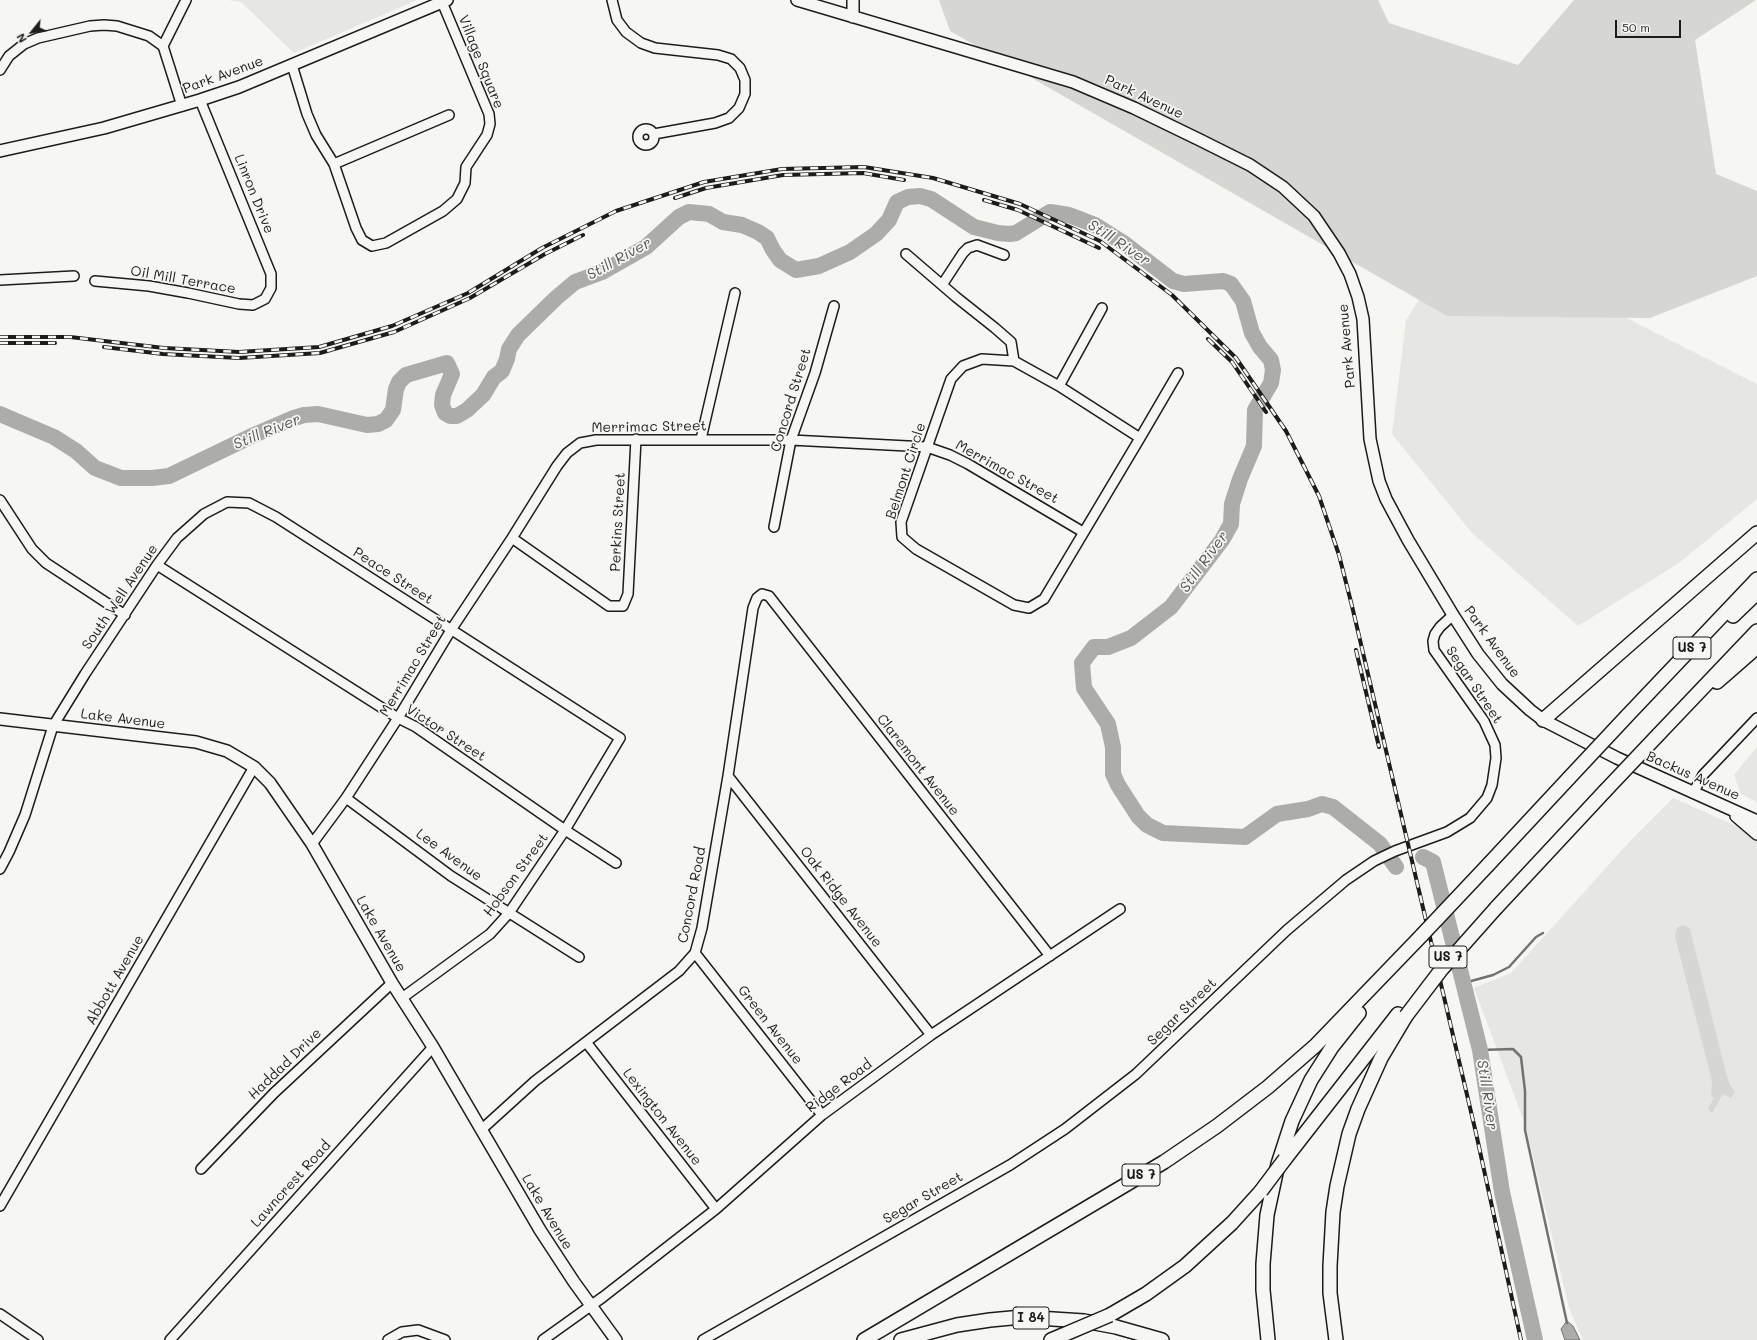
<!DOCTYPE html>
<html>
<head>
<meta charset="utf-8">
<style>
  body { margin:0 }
  #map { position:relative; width:1757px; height:1340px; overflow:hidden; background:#f6f6f2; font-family:Mali,sans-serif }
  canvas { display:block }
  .north { position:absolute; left:12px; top:12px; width:40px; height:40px; -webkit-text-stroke:3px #f6f6f2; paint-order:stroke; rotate:240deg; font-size:11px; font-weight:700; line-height:16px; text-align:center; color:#1c1c1c }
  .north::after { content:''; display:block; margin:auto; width:14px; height:18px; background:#1c1c1c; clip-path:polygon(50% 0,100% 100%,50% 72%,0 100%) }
  .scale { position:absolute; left:1615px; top:20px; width:66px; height:18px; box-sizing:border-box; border:2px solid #1c1c1c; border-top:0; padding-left:5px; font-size:12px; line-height:14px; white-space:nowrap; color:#1c1c1c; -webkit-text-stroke:3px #f6f6f2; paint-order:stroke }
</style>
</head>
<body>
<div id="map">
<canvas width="1757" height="1340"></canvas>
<div class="north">N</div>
<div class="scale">50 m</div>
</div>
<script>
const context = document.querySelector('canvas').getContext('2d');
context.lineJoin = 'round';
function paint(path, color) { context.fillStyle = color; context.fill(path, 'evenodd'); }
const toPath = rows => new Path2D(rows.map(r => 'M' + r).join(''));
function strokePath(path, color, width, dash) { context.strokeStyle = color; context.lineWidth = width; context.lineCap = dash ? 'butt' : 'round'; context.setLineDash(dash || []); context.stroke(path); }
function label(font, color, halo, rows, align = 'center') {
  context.font = font + ' Mali,sans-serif'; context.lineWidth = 3.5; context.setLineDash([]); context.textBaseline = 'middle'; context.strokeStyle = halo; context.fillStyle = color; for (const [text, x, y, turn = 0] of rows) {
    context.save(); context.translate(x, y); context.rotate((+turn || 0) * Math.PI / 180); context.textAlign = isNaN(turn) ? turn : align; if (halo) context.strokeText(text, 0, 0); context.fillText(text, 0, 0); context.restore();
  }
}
const built = toPath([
  [228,0,417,0,294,53,241,2],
  [1484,199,1547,278,1757,384,1757,499,1679,563,1578,626,1472,533,1392,434,1406,320],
  [1757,747,1757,802,1741,794,1734,775],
  [1673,798,1757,835,1757,1340,1583,1340,1569,1308,1526,1127,1474,988,1511,973,1632,839]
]);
const green = toPath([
  [939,0,1378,0,1389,23,1518,65,1574,0,1756,0,1695,40,1716,174,1757,191,1757,276,1650,318,1447,316,950,31],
  [1683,925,1690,929,1691,934,1727,1077,1730,1085,1735,1092,1731,1098,1723,1094,1712,1113,1708,1109,1714,1098,1711,1096,1712,1081,1675,936,1677,928]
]);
const water = toPath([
  [1567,1321,1573,1326,1580,1340,1565,1340,1561,1329,1567,1321]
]);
const stream = toPath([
  [1464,983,1493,975,1509,967,1536,937,1543,933],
  [1480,1050,1513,1049,1521,1057,1525,1091,1525,1130,1567,1323]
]);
const river = toPath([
  [0,414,54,437,76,451,95,468,121,478,152,478,169,476,254,435,291,419,304,415,318,414,367,425,378,424,386,420,393,410,396,389,399,382,406,375,447,363,452,374,443,395,442,405,445,413,450,416,457,416,467,410,483,395,494,377,502,371,507,359,509,349,518,335,556,298,575,282,602,272,646,247,679,217,689,212,709,214,723,222,742,225,758,232,767,238,773,250,780,260,796,270,819,266,850,252,876,234,889,220,897,202,908,197,920,196,931,199,974,227,998,233,1010,234,1016,233,1050,212,1069,215,1095,225,1125,244,1173,281,1184,284,1223,281,1231,284,1243,301,1252,333,1260,347,1271,360,1273,370,1271,383,1255,410,1254,446,1240,479,1232,504,1231,524,1222,540,1171,607,1131,638,1108,647,1094,647,1082,663,1084,688,1108,724,1113,747,1113,774,1118,785,1138,816,1147,825,1163,833,1245,837,1277,814,1308,809,1322,804,1333,807,1380,844,1396,867],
  [1423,857,1433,862,1480,1050,1502,1192,1535,1340]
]);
const minor = toPath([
  [612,0,617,20,626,32,641,43,655,48,718,55,731,59,740,68,745,80,745,94,739,108,729,118,715,123,654,134],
  [292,65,307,114,316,135,334,164,356,228,362,240,372,246,386,243,443,211,457,199,465,183,466,167,487,135,490,124,489,114,442,2],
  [0,70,9,56,24,44,38,38,90,26,104,25,117,26,149,36,163,46],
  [182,106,163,46,186,0],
  '638 137a8 8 0 1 1 16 0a8 8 0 1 1-16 0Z',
  [334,164,449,115],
  [906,254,956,297,995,328,1011,342,1014,361],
  [0,280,74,276],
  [95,281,149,286,188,293,239,304,253,305,265,299,271,288,271,274,200,100],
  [942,285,963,253,968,248,977,245,1004,255],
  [1059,386,1102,308],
  [1140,438,1059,386,1014,361,982,359,963,366,951,379,901,522,902,537,916,549,1014,605,1029,608,1044,599,1140,438,1178,373],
  [701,439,735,293],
  [0,500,32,549,46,563,125,615],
  [774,527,791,440,815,373,834,306],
  [512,538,609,606,623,606,628,594,636,439],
  [157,565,398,718,416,727,565,830,616,863],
  [728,776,931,1035],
  [1693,793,1703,775,1757,718],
  [346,798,451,876,579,957],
  [312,844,346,798,398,718,451,630,512,538,557,466,567,453,580,443,596,440,791,440,927,447,950,455,968,464,1083,532],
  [0,869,9,852,25,815,53,726,85,674,157,565,177,538,204,514,227,502,249,503,276,517,620,738,565,830,509,913,490,934,402,998],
  [695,953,822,1115],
  [586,1042,716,1209],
  [481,1130,535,1081,679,971,695,953,702,928,728,776,753,608,757,598,762,594,769,596,1050,956],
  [201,1169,274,1093,392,983],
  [0,1206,254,767],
  [0,1314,38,1340],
  [170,1340,433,1047],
  [388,1340,402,1332,418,1330,445,1340],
  [543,1340,603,1297,716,1209,822,1115,931,1035,1120,909],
  [703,1340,1010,1165,1065,1129,1136,1074,1287,930,1346,880,1374,861,1395,851,1447,832,1470,818,1487,798,1492,785,1496,758,1495,745,1484,721,1434,650,1433,641,1435,634,1440,627,1453,615]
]);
const major = toPath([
  [797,0,1073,82,1134,108,1200,140,1250,165,1283,187,1314,216,1339,253,1350,274,1358,297,1363,319,1370,439,1379,481,1386,499,1408,540,1453,615,1478,654,1502,684,1530,710,1543,720,1617,758,1757,821],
  [853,17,853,0],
  [0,151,104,128,200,100,239,87,447,0],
  [0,719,196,742,227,751,254,767,270,783,312,844,392,983,433,1047,540,1230,574,1282,616,1340],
  [1736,816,1757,834]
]);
const highway = toPath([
  [1733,616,1757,593],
  [1717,682,1757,647],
  [1627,716,1757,579],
  [1543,720,1757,533],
  [1658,735,1757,631],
  [1488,865,1569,778],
  [1496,908,1605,791],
  [1285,1159,1398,1014],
  [1110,1315,1146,1294,1185,1266,1232,1223,1261,1191],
  [864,1340,1164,1162,1217,1126,1268,1087,1315,1046,1422,935],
  [901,1340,957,1325,990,1320,1022,1317,1084,1321,1116,1327,1162,1340],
  [1051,1340,1063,1335],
  [1268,1340,1263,1290,1263,1264,1267,1215,1278,1164,1292,1121,1311,1080,1332,1047,1359,1013],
  [1336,1340,1330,1293,1330,1266,1333,1212,1337,1186,1349,1134,1358,1109,1381,1058,1406,1016]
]);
const rail = toPath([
  [675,198,706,188,783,175,863,173,904,180],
  [984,200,1018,210,1099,248],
  [0,337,70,337,164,348,239,352,319,347,392,326,468,293,542,248,616,211,704,182,782,169,864,167,933,178,1020,204,1100,241,1172,295,1236,358,1286,431,1319,496,1339,555,1352,606,1476,1133,1521,1340],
  [1208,339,1232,362,1266,412],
  [0,343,55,343],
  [104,347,163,354,239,358,320,353,394,332,470,298,545,254,583,235],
  [1356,650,1379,747]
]);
const highwayBridge = toPath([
  [1569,778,1627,716],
  [1605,791,1658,735],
  [1422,935,1488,865],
  [1406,1016,1441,970,1496,908],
  [1261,1191,1285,1159],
  [1063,1335,1110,1315]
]);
const shields = [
  [1692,648,38],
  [1448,957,38],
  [1141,1175,38],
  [1031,1318,36]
];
const shieldNames = [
  ["US 7",1692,648],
  ["US 7",1448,957],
  ["US 7",1141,1175],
  ["I 84",1031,1318]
];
const streetNames = [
  ["Village Square",481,62,68],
  ["Park Avenue",223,75,-20],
  ["Park Avenue",1144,97,25],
  ["Linron Drive",254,194,68],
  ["Oil Mill Terrace",183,280,10],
  ["Park Avenue",1347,346,-95],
  ["Concord Street",791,400,-73],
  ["Merrimac Street",649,427,-1],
  ["Belmont Circle",906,471,-72],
  ["Merrimac Street",1007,472,29],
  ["Perkins Street",618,522,-87],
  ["Peace Street",393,576,33],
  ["South Well Avenue",120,597,-56],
  ["Park Avenue",1492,642,54],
  ["Merrimac Street",413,666,-59],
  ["Segar Street",1474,685,56],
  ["Lake Avenue",123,719,7],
  ["Victor Street",446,733,33],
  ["Claremont Avenue",918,765,52],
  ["Backus Avenue",1693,776,24],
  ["Lee Avenue",449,855,36],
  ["Hobson Street",516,875,-54],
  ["Concord Road",692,895,-79],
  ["Oak Ridge Avenue",841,897,52],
  ["Lake Avenue",381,934,60],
  ["Abbott Avenue",115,980,-60],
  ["Segar Street",1182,1012,-44],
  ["Green Avenue",770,1025,52],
  ["Haddad Drive",285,1064,-44],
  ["Ridge Road",839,1086,-37],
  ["Lexington Avenue",662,1117,52],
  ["Lawncrest Road",291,1184,-48],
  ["Segar Street",923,1198,-30],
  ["Lake Avenue",547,1212,59]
];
const waterNames = [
  ["Still River",1119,243,33],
  ["Still River",619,259,-29],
  ["Still River",267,432,-22],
  ["Still River",1204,562,-54],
  ["Still River",1487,1095,81]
];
paint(built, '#e6e6e2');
paint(green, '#d6d6d2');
paint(water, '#acaca9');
strokePath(water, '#727271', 1);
strokePath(stream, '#727271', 2.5);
strokePath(river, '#acaca9', 16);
strokePath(minor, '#1c1c1c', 12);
strokePath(major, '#1c1c1c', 14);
strokePath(highway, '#1c1c1c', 16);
strokePath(minor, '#f6f6f2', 9);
strokePath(major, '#f6f6f2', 11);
strokePath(highway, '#f6f6f2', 13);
strokePath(rail, '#1c1c1c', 4);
strokePath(rail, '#f6f6f2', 2.5, [8]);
strokePath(highwayBridge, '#1c1c1c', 16, []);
strokePath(highwayBridge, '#f6f6f2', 13);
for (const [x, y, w] of shields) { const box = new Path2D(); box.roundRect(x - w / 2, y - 11, w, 22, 3); context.fillStyle = '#f6f6f2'; context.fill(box); strokePath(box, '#1c1c1c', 1); }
label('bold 13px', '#1c1c1c', null, shieldNames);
label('14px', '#1c1c1c', '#f6f6f2', streetNames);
label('italic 15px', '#565654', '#f6f6f2', waterNames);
</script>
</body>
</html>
